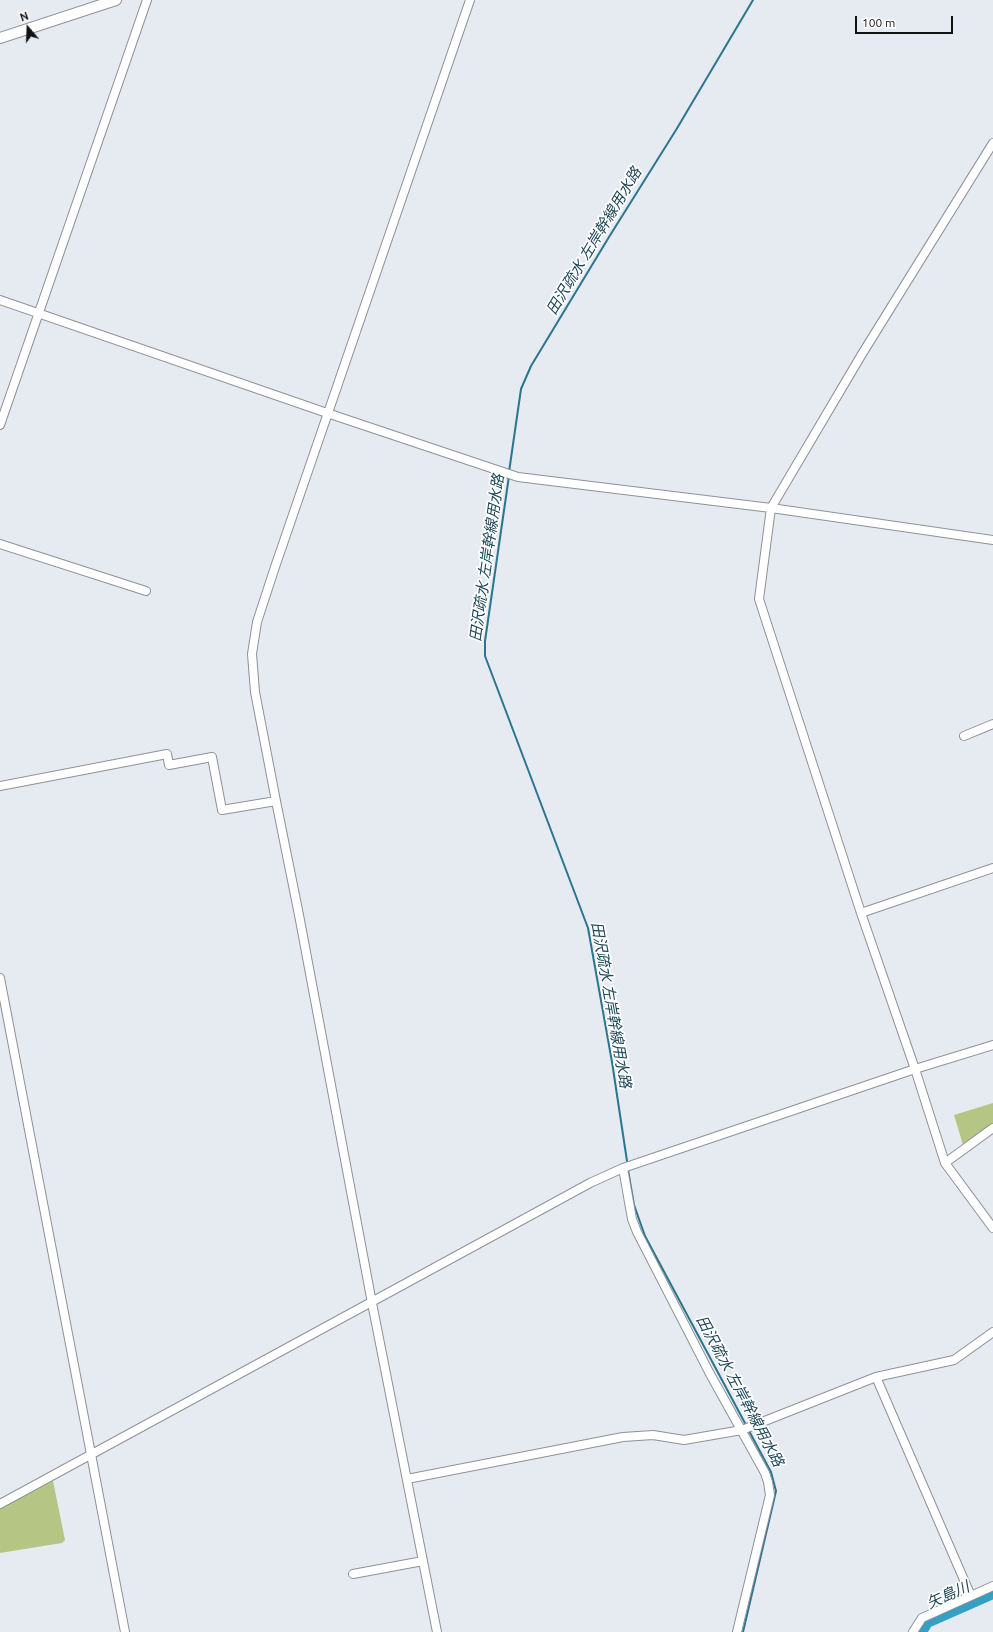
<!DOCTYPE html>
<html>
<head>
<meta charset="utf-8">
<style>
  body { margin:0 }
  #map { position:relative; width:993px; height:1632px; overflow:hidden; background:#e6ebf1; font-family:Ubuntu,sans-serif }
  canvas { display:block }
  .north { position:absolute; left:8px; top:8px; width:40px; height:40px; -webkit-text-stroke:3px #fff; paint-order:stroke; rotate:341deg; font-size:11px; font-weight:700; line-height:16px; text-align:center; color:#101214 }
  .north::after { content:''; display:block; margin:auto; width:14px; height:18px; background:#101214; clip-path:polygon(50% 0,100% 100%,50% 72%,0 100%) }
  .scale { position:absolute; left:855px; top:16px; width:98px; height:18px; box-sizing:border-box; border:2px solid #101214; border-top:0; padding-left:5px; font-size:12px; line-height:14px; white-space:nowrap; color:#101214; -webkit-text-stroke:3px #fff; paint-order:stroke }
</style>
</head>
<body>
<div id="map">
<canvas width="993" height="1632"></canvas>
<div class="north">N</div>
<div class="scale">100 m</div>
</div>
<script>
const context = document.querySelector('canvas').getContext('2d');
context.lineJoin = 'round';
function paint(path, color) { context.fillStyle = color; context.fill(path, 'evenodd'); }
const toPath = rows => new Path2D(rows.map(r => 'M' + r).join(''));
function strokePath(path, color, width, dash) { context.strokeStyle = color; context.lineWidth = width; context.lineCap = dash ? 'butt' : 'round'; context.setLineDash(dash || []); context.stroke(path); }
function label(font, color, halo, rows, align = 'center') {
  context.font = font + ' Ubuntu,"Noto Sans JP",sans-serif'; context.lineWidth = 3.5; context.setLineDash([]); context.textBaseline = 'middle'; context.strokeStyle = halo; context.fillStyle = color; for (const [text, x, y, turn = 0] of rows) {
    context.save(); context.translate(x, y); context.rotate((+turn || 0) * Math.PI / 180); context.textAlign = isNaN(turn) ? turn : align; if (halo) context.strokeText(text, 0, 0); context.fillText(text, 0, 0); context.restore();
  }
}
const green = toPath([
  [993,1103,993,1131,963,1145,954,1115],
  [53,1481,65,1540,62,1543,0,1553,0,1509]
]);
const stream = toPath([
  [509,472,521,389,531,366,609,237,676,130,753,0],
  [509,476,485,641,485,656,588,928,612,1062,627,1161],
  [628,1170,634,1205,645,1236,746,1425],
  [922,1631,924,1632],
  [743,1632,776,1491,771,1472,748,1429]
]);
const river = toPath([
  [921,1632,927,1622,993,1593]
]);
const minor = toPath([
  [993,143,862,354,771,508,759,599,861,913,915,1069,945,1163,993,1228],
  [0,300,327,413,518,477,771,508,993,540],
  [0,425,147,0],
  [0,544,146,591],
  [964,736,993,724],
  [0,786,167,754,169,765,212,757,222,810,276,801],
  [861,913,993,868],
  [0,978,125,1632],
  [945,1163,993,1128],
  [623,1168,632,1219,637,1232,709,1372,765,1473,768,1482,770,1495,737,1632],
  [876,1377,971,1596],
  [407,1479,623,1437,653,1435,684,1440,742,1430,876,1377,954,1360,993,1332],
  [0,1504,513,1225,590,1183,623,1168,915,1069,993,1045],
  [353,1574,423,1561],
  [437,1632,372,1303,299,915,276,801,255,692,252,654,257,622,275,567,470,0],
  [913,1632,922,1618,993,1586]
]);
const major = toPath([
  [0,38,116,0]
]);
const waterNames = [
  ["田沢疏水 左岸幹線用水路",594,241,-59],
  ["田沢疏水 左岸幹線用水路",487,558,-82],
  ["田沢疏水 左岸幹線用水路",611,1005,80],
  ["田沢疏水 左岸幹線用水路",740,1391,62],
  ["矢島川",948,1595,-24]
];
paint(green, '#b5c684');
strokePath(stream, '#2b758f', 2);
strokePath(river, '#369fc4', 12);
strokePath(minor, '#8e9298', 10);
strokePath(major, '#8e9298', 12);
strokePath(minor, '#fff', 8);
strokePath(major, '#fff', 10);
label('italic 15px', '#1b4757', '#fff', waterNames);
</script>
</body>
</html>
